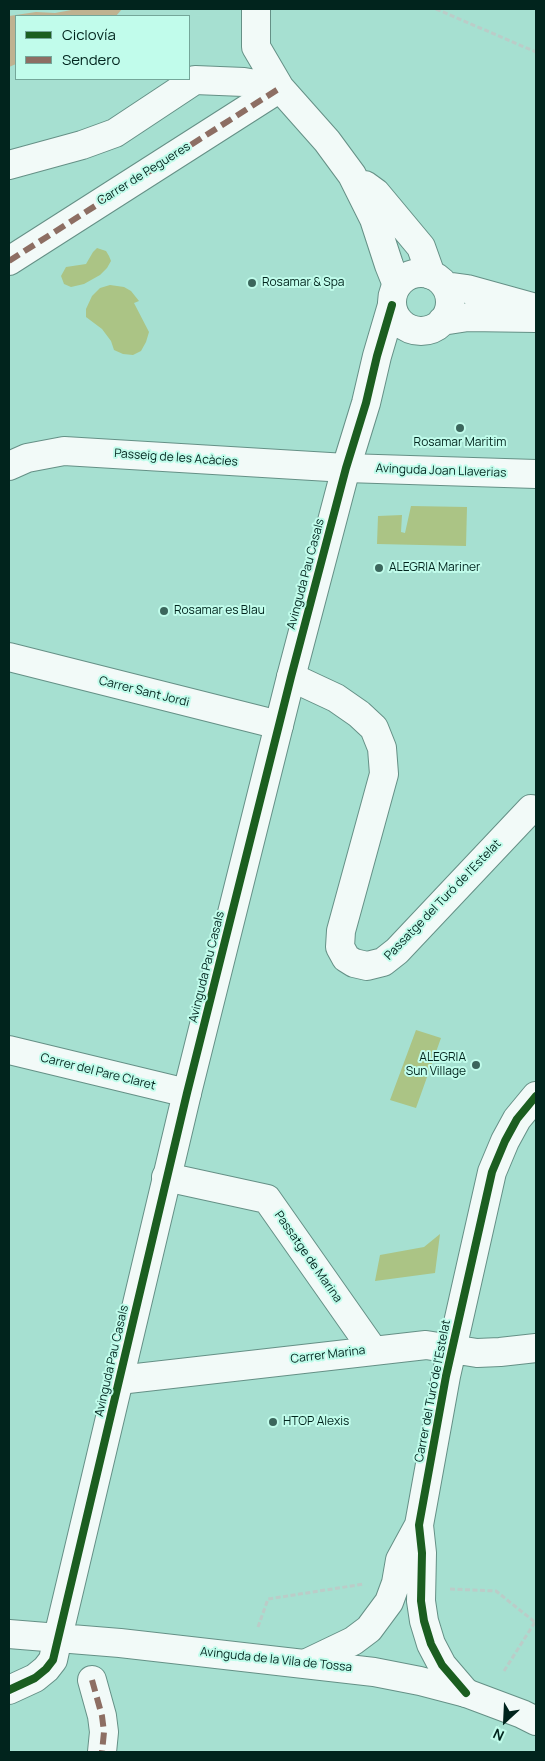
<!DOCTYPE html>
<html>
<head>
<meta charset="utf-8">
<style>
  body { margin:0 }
  #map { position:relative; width:545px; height:1761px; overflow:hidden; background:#a6e0d1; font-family:Manrope,sans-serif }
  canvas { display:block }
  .frame { position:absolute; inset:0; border:10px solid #01241d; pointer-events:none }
  .legend { position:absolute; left:15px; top:15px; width:175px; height:65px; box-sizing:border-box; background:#c1fceb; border:1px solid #74a699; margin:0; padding:6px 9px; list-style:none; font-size:15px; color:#01241d }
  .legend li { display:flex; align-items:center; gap:10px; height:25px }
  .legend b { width:25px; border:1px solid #74a699 }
  .north { position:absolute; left:480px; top:1696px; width:50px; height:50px; -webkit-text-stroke:4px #c1fceb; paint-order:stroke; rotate:205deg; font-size:14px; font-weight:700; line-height:20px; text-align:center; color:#01241d }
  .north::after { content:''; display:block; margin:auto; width:18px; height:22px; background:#01241d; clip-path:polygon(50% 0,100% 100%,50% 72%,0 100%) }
</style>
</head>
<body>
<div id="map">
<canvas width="545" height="1761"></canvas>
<div class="frame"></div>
<ul class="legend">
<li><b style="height:6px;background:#1b5e20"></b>Ciclovía</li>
<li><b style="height:6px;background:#8d6e63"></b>Sendero</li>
</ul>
<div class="north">N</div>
</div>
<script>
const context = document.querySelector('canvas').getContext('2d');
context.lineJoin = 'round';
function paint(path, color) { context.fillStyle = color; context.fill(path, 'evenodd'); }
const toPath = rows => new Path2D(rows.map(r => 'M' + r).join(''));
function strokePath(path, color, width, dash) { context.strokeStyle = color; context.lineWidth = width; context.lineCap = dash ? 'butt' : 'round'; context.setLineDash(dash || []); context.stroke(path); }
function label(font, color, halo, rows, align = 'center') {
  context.font = font + ' Manrope,sans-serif'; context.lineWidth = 4; context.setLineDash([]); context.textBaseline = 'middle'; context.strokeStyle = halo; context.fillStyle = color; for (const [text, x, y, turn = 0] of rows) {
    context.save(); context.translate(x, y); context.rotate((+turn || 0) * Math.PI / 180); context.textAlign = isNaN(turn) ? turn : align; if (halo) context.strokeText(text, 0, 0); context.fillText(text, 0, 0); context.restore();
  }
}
const forest = toPath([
  [77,9,122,9,116,16,16,16,16,64,9,67,9,16,36,12,55,13]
]);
const water = toPath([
  [97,248,106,251,109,256,111,261,107,268,100,275,84,284,71,287,64,284,61,276,66,267,86,264,93,252],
  [110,285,124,287,131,291,139,301,134,303,149,332,146,342,141,351,133,355,123,354,114,350,111,341,102,329,86,317,86,309,92,296,100,288],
  [411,506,467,507,466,546,377,544,378,516,402,515,401,532,405,533],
  [416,1030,441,1038,416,1108,390,1100],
  [440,1234,435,1273,375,1281,380,1255,424,1247]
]);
const path = toPath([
  [436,9,536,52],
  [450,1589,496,1591,536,1623],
  [258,1627,268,1599,364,1584],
  [504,1671,535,1622]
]);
const street = toPath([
  [256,9,256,47,280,88,327,141,352,175,374,219,389,265,397,285],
  [9,165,82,145,115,133,195,80,244,82,280,88],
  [365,185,376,193,421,247,431,275],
  [9,261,280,88],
  [9,466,27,458,64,451,346,468,536,474],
  [9,657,279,725],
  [291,677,336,698,359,714,374,728,382,748,384,774,341,931,340,947,346,958,354,963,367,966,383,962,397,951,531,809,536,810],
  [9,1050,187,1093],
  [166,1177,267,1199,373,1350],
  [119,1380,426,1345,477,1353,500,1352,536,1348],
  [307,1663,353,1641,369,1629,389,1602,396,1583,400,1560,419,1525],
  [92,1680,102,1716,104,1732,102,1752],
  [9,1690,35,1678,46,1669,53,1660,58,1637],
  [466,1693,442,1665,431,1644,424,1621,421,1601,422,1553,419,1525,446,1376,492,1172,505,1141,517,1119,536,1096]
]);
const secondary = toPath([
  '392 302a29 29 0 1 1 58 0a29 29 0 1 1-58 0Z',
  [445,286,467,289,532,307],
  [442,321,468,317,536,318],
  [9,1634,120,1643,374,1672,420,1681,466,1693,522,1714,536,1721],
  [58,1637,187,1093,291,677,346,468,366,403,377,356,392,305]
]);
const quiet = toPath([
  [9,261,280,88],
  [92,1680,102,1716,104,1732,102,1752]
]);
const cycleway = toPath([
  [9,1690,35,1678,46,1669,53,1660,187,1093,291,677,346,468,366,403,377,356,392,305],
  [466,1693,442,1665,431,1644,424,1621,421,1601,422,1553,419,1525,446,1376,492,1172,505,1141,517,1119,536,1096]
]);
const markers = [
  [252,283,5,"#3b665c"],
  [460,428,5,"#3b665c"],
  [379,568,5,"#3b665c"],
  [164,611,5,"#3b665c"],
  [476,1065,5,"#3b665c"],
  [273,1422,5,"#3b665c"]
];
const streetNames = [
  ["Carrer de Pegueres",144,174,-32],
  ["Passeig de les Acàcies",176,458,4],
  ["Avinguda Joan Llaverias",441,471,2],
  ["Avinguda Pau Casals",306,574,-75],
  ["Carrer Sant Jordi",144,692,14],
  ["Passatge del Turó de l'Estelat",443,900,-46],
  ["Avinguda Pau Casals",207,967,-76],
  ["Carrer del Pare Claret",98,1072,14],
  ["Passatge de Marina",308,1257,55],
  ["Carrer Marina",328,1355,-7],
  ["Avinguda Pau Casals",112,1361,-77],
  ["Carrer del Turó de l'Estelat",433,1391,-79],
  ["Avinguda de la Vila de Tossa",276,1660,6]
];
const poiNames = [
  ["Rosamar & Spa",262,283],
  ["Rosamar Maritim",460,443,"center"],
  ["ALEGRIA Mariner",389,568],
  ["Rosamar es Blau",174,611],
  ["ALEGRIA",466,1058,"right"],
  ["Sun Village",466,1072,"right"],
  ["HTOP Alexis",283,1422]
];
paint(forest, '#bfb290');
paint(water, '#abc485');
strokePath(street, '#659086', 30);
strokePath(secondary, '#659086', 30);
strokePath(path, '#bbccc8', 3, [5, 2.5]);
strokePath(street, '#f2faf8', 28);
strokePath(secondary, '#f2faf8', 28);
strokePath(quiet, '#8d6e63', 6, [12, 6]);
strokePath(cycleway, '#1b5e20', 8);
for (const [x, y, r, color] of markers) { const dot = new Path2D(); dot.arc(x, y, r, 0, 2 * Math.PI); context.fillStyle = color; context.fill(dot); strokePath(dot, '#c1fceb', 2); }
label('12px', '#01241d', '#c1fceb', streetNames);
label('12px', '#01241d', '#c1fceb', poiNames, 'left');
</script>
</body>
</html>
